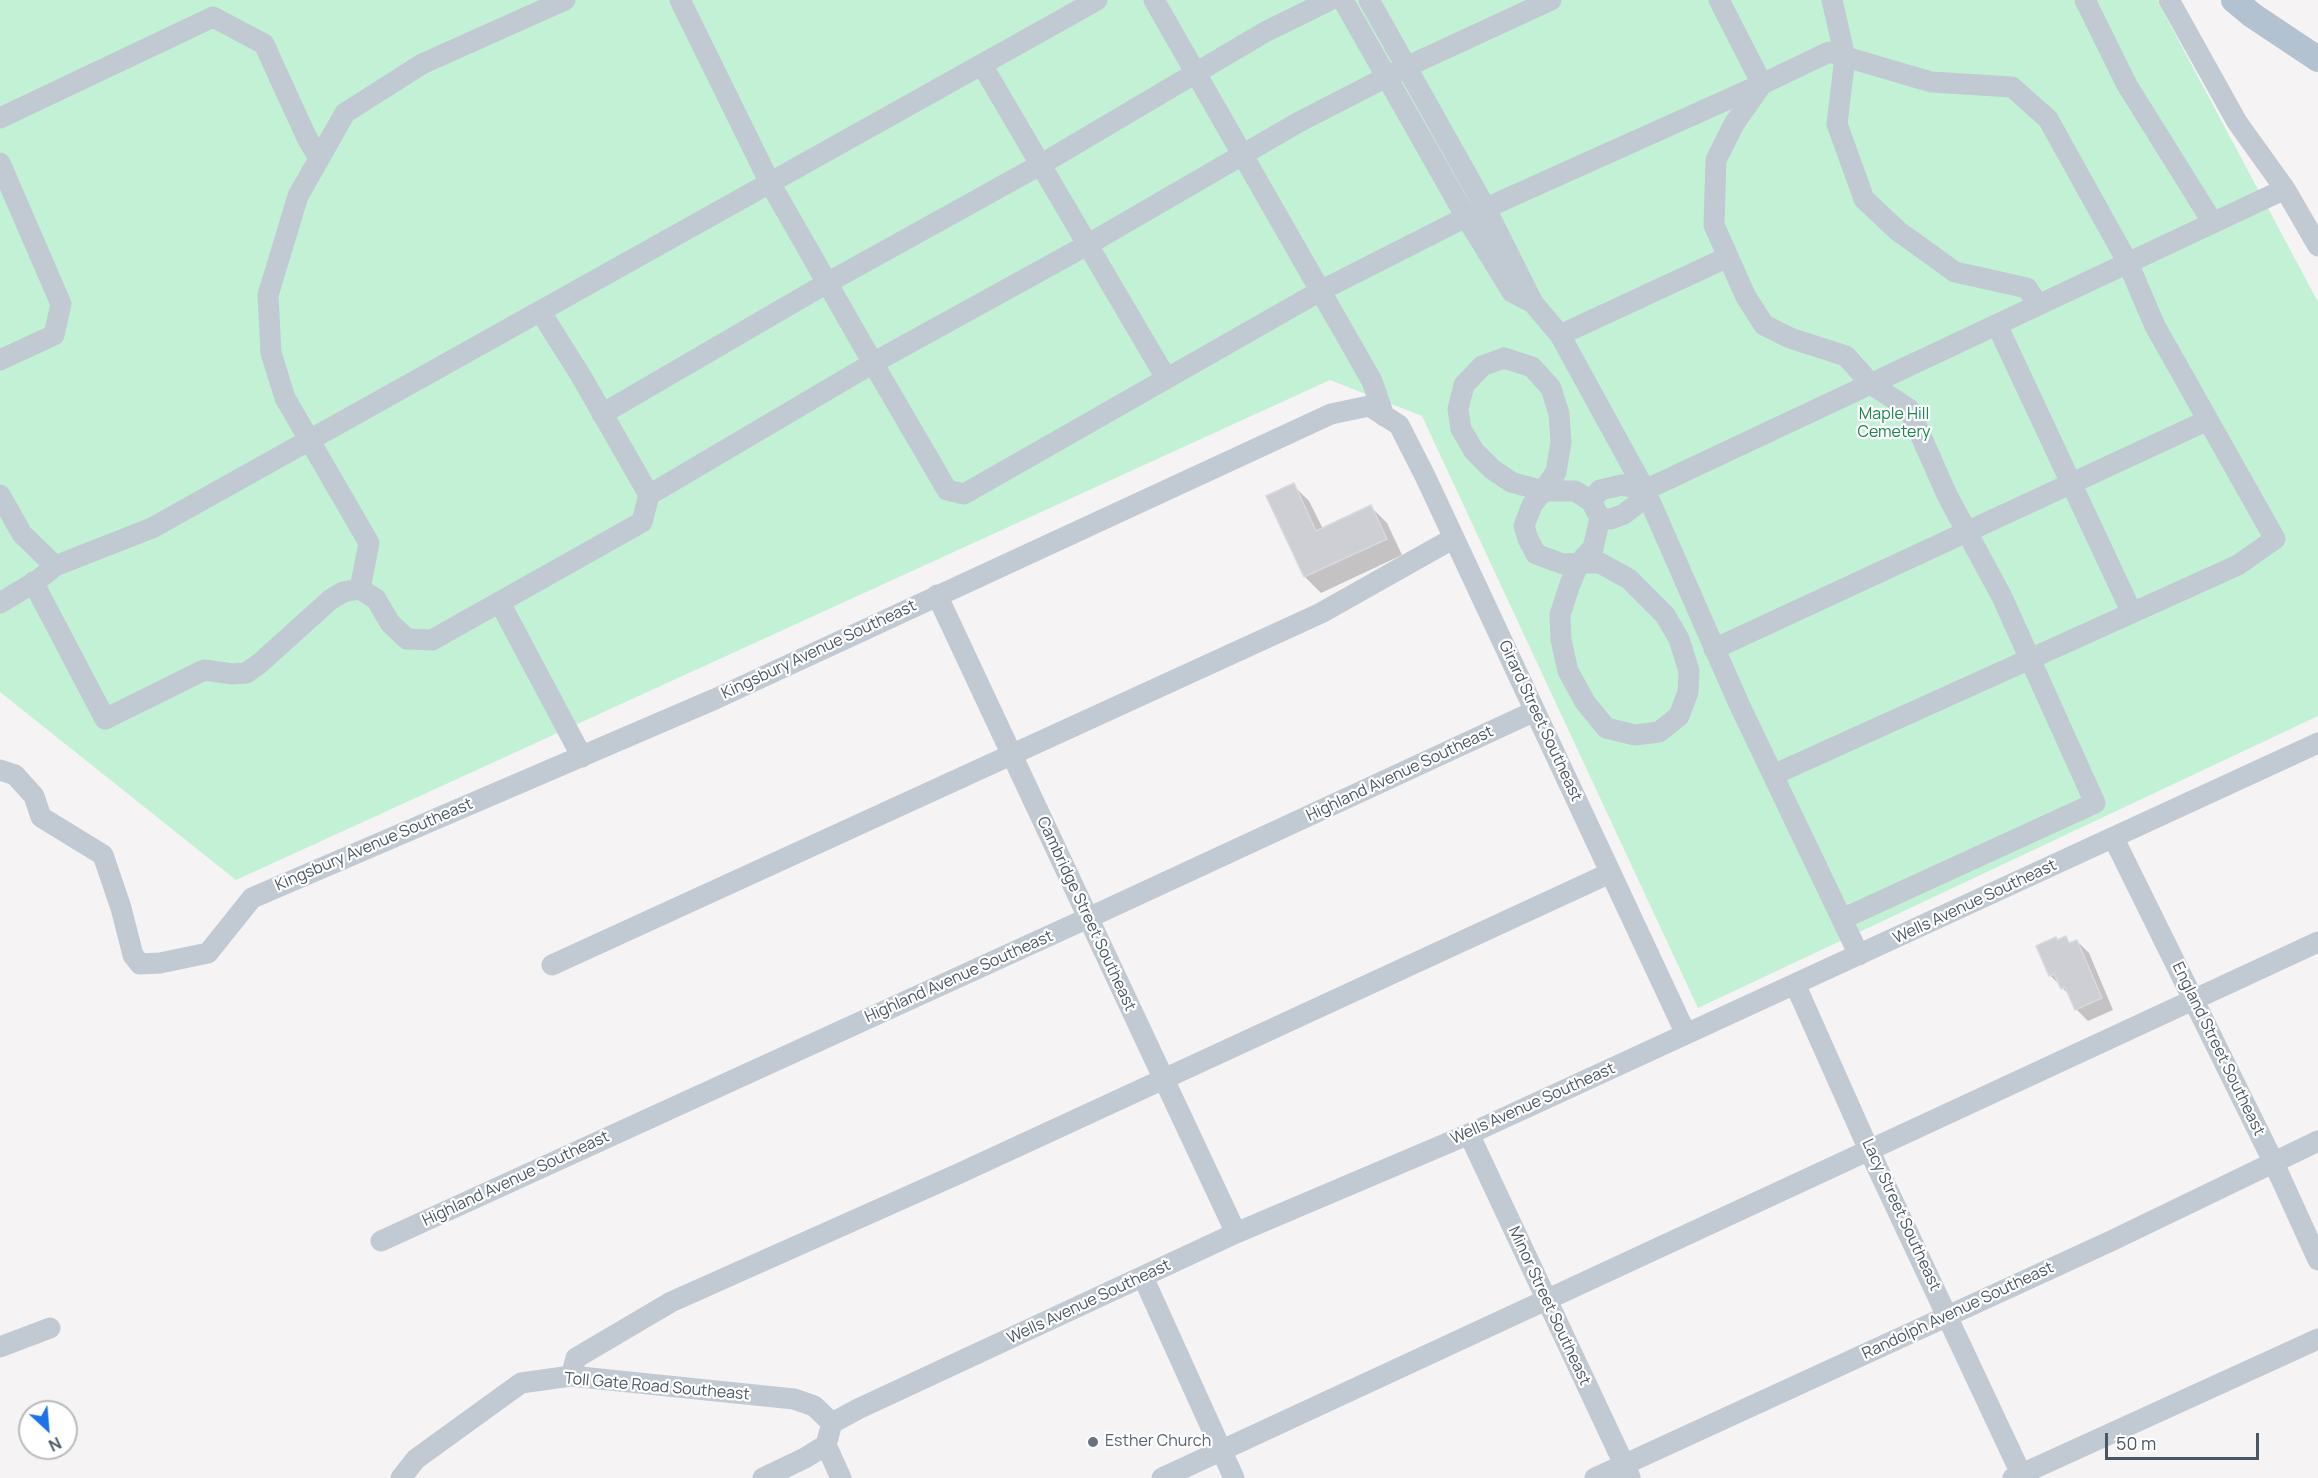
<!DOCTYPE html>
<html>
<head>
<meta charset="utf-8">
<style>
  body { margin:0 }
  #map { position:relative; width:2318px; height:1478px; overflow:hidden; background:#f5f3f3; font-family:Manrope,sans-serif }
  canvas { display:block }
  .north { position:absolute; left:18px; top:1400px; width:60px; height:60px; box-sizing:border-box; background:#fff; border:2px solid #b7bbc0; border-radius:50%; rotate:154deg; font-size:16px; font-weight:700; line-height:24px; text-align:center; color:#4a5661 }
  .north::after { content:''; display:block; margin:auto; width:21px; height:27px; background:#1a73e8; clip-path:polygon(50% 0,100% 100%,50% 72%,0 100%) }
  .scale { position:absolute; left:2105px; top:1433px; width:154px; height:27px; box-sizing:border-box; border:3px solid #4a5661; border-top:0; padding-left:8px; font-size:18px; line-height:21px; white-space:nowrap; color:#4a5661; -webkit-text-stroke:4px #fff; paint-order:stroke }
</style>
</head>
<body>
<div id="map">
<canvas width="2318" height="1478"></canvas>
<div class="north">N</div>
<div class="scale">50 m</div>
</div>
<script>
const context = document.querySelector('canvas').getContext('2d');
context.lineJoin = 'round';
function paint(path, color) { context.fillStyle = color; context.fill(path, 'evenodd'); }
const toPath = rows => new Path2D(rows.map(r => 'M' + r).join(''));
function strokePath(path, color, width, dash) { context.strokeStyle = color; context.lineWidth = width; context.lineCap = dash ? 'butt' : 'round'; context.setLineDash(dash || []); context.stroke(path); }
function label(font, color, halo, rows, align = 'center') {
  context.font = font + ' Manrope,sans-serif'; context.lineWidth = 4.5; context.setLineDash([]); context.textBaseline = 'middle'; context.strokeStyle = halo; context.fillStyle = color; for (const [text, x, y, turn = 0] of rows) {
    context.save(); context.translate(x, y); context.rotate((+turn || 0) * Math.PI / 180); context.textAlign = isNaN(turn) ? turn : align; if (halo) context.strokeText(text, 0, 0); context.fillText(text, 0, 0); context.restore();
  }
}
const green = toPath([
  [0,0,2157,0,2318,302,2318,716,1698,1008,1422,416,1330,380,236,880,0,692]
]);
const shadow = toPath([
  [1293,485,1309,501,1323,529,1371,507,1387,523,1402,555,1321,593,1305,577,1268,497],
  [2066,938,2071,944,2077,941,2089,953,2113,1010,2088,1021,2076,1009,2071,997,2050,975,2058,942]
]);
const building = toPath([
  [1294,483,1316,531,1371,505,1387,539,1304,577,1266,496,1294,483],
  [2066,936,2069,943,2077,940,2102,998,2075,1010,2065,987,2061,989,2054,974,2049,976,2036,946,2056,937,2057,940,2066,936]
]);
const minor = toPath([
  [680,0,770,183,873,363,947,490,964,494,1322,290,1466,217,1762,84,1829,52,1931,82,2012,87,2048,119,2128,263,2155,326,2275,539,2238,565,1773,775],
  [1154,0,1372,381,1384,416],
  [1343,0,1466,217,1512,292,1533,303,1560,335,1645,490,1739,704,1859,955],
  [1369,0,1486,209,1533,303],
  [1719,0,1762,84,1734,124,1716,160,1714,225,1746,297,1764,325,1790,338,1846,356,1871,384,1909,409,1947,495,2002,597,2095,803,1842,919],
  [1832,0,1845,57,1837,124,1864,199,1898,231,1955,272,2027,288,2038,305],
  [2085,0,2127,85,2213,223],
  [2169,0,2237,122,2285,189,2318,246],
  [982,65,1166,378],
  [0,118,213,17,264,44,307,138,319,158],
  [0,163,61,304,54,335,0,360],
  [540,311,581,376,649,495],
  [1997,325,2132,613],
  [1560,335,1728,257],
  [1504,358,1532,367,1551,388,1559,414,1561,442,1556,472,1543,491,1511,482,1492,469,1474,451,1461,429,1458,409,1464,385,1482,366,1504,358],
  [602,414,827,283,1040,165,1265,32,1330,0],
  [1645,490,1622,485,1600,490,1591,501,1600,518,1611,519,1624,514,1637,504,1645,490,2285,189],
  [0,495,22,534,55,566],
  [1591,501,1575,491,1543,491,1532,505,1524,526,1528,539,1536,554,1563,564,1579,563,1593,548,1600,518],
  [1579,563,1600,563,1629,579,1665,615,1679,639,1689,671,1688,692,1679,716,1659,732,1635,735,1606,728,1585,702,1568,671,1561,640,1560,615,1570,584,1579,563],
  [33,582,105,719,204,670,233,674,246,673,259,664,330,600,343,592,360,589,376,599,390,623,407,639,432,640,642,522,649,495,873,363,1087,245,1299,122,1406,67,1551,0],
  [360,589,369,543,285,398,271,353,268,295,298,196,345,113,422,64,565,0],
  [937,595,1236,1233],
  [0,603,38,580,55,566,152,528,1097,0],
  [500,603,582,757],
  [1714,649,2208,420],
  [0,770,15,775,34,796,41,817,103,855,121,908,133,955,140,964,160,963,208,953,252,898,715,699,1331,414,1369,406,1399,425,1425,476,1686,1034],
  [2114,839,2273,1161,2318,1260],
  [552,965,1321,613,1454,538],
  [1795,984,1869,1150,2023,1478],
  [1469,1134,1630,1477],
  [381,1241,1088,918,1535,711],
  [1143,1277,1234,1478],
  [0,1347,50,1328],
  [571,1376,576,1358,671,1302,958,1174,1610,873],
  [826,1445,841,1478],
  [401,1478,416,1459,521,1383,571,1376,794,1399,814,1406,832,1423],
  [763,1478,805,1458,826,1445,832,1423,858,1409,1236,1233,1469,1134,2318,743],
  [1162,1478,2318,942],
  [1595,1478,2111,1241,2318,1141],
  [2013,1478,2318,1339]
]);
const major = toPath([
  [2234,0,2252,15,2318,59]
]);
const markers = [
  [1093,1442,6,"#6b7280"]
];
const parkNames = [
  ["Maple Hill",1894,415],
  ["Cemetery",1894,433]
];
const streetNames = [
  ["Kingsbury Avenue Southeast",819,650,-25],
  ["Girard Street Southeast",1540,721,65],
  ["Highland Avenue Southeast",1400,774,-25],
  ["Kingsbury Avenue Southeast",374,845,-23],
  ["Wells Avenue Southeast",1975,902,-25],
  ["Cambridge Street Southeast",1086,914,65],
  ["Highland Avenue Southeast",959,977,-24],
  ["England Street Southeast",2218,1049,64],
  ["Wells Avenue Southeast",1533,1104,-24],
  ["Highland Avenue Southeast",516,1179,-25],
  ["Lacy Street Southeast",1901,1215,65],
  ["Wells Avenue Southeast",1089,1302,-25],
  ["Minor Street Southeast",1549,1306,65],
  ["Randolph Avenue Southeast",1958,1311,-25],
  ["Toll Gate Road Southeast",657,1387,5]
];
const worshipNames = [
  ["Esther Church",1105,1442]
];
paint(green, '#c3f1d5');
paint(shadow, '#0003');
paint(building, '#cdcfd5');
strokePath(building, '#d7d9de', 1.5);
strokePath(minor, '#c1cad2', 21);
strokePath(major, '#b3c2d1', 26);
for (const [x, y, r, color] of markers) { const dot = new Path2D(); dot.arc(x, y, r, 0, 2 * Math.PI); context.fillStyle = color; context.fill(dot); strokePath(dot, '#fff', 2); }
label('16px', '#17864f', '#fff', parkNames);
label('16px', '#4a5661', '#fff', streetNames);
label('16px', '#5b616d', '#fff', worshipNames, 'left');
</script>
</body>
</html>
